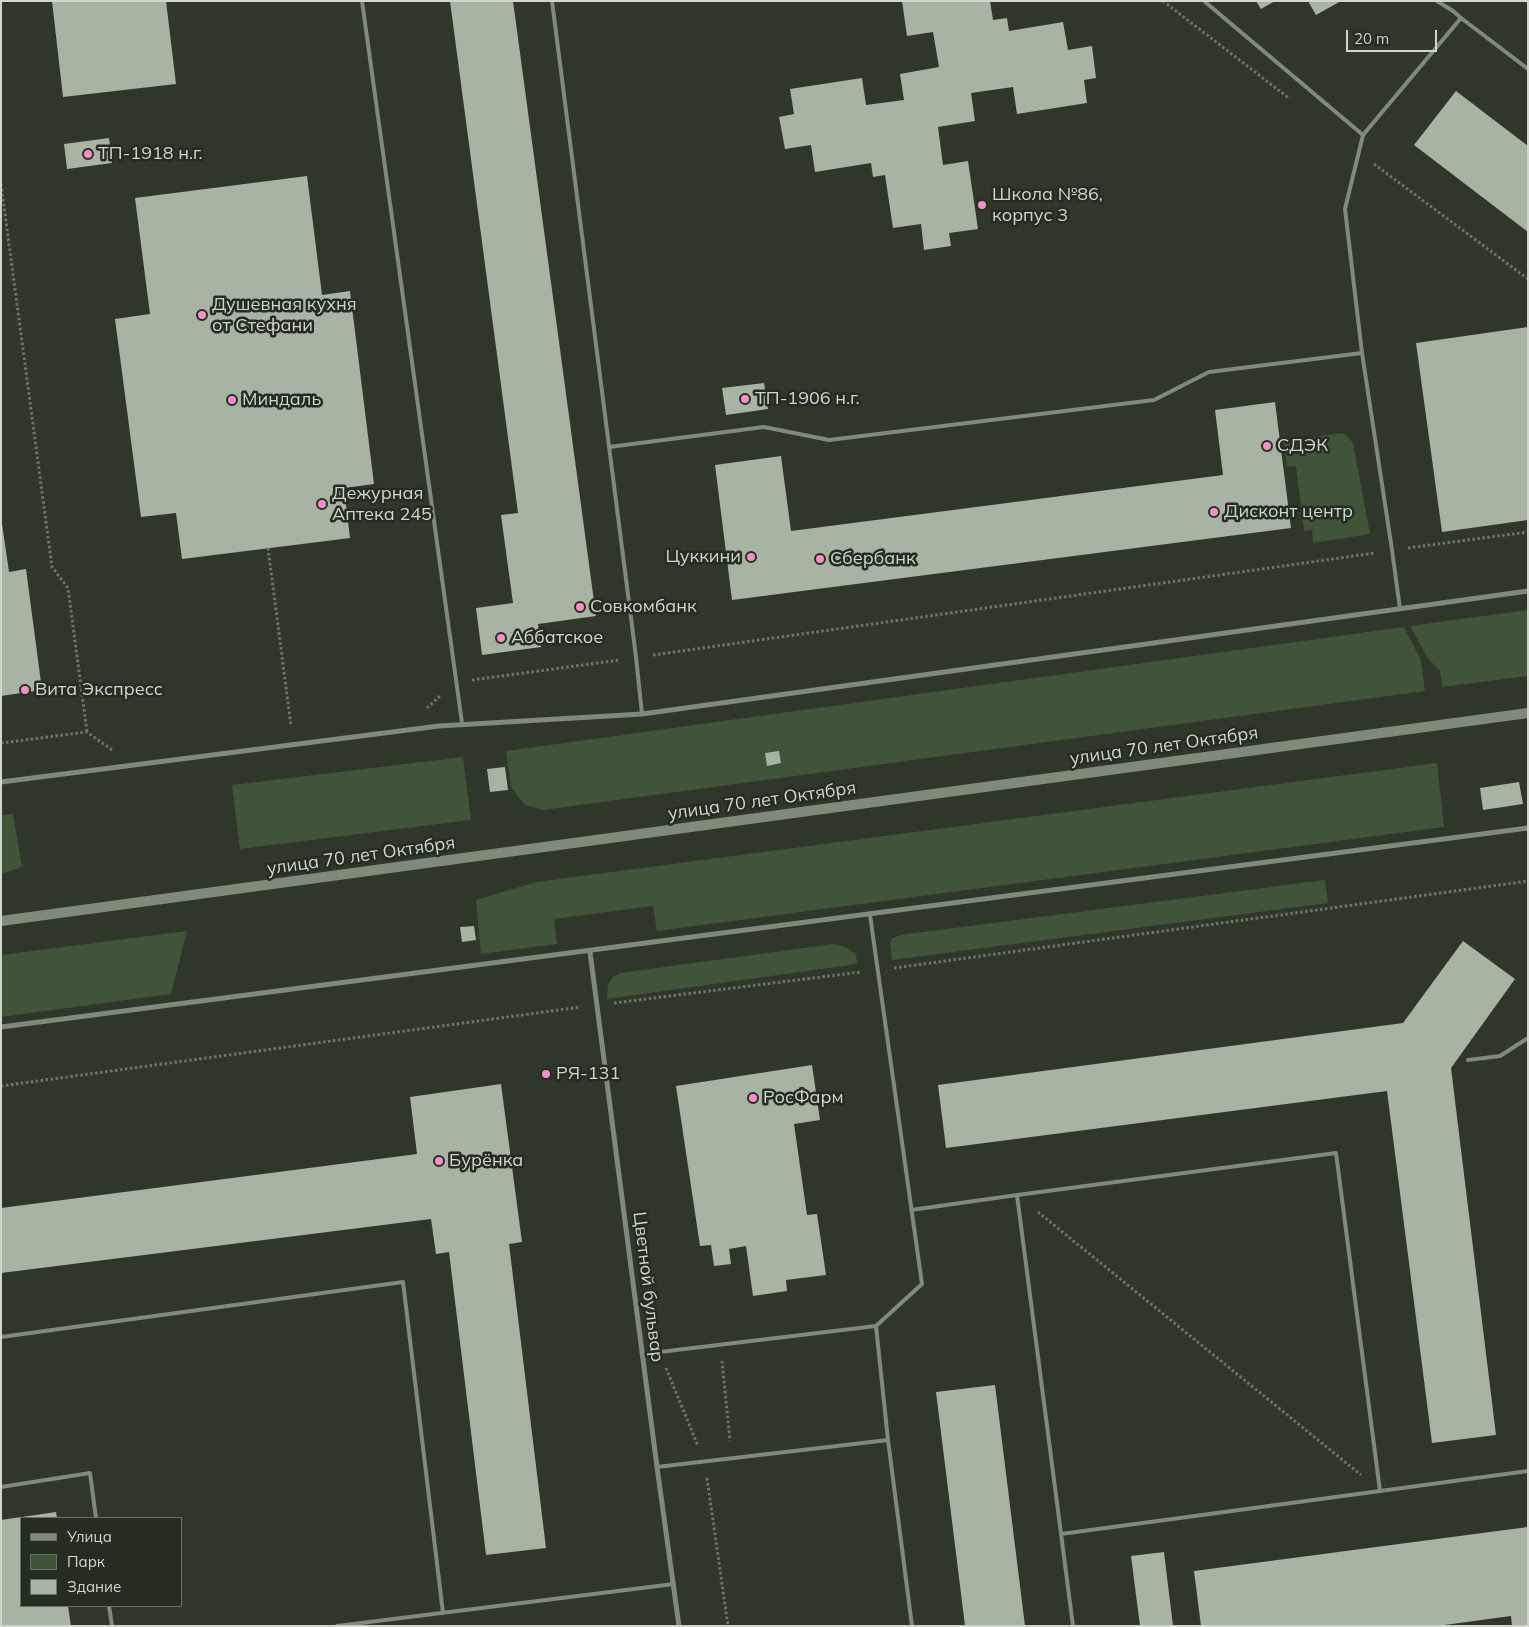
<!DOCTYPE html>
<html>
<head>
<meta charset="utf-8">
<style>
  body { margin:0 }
  #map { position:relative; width:1529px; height:1627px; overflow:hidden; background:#2e372a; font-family:Mulish,sans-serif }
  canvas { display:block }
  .frame { position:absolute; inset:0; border:2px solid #d0d6ce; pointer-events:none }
  .legend { position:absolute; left:20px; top:1517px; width:162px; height:90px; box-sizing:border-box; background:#242d20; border:1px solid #697166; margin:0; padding:6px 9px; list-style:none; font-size:15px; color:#d0d6ce }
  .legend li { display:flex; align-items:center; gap:10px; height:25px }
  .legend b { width:25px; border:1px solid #697166 }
  .scale { position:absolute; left:1346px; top:30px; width:91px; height:22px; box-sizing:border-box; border:2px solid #d0d6ce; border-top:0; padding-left:6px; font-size:15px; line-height:18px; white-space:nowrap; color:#d0d6ce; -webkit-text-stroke:4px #242d20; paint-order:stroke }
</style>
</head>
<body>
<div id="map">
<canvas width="1529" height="1627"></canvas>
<div class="frame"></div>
<ul class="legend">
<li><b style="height:6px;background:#7e8a7a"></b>Улица</li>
<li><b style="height:14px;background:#415439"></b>Парк</li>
<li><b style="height:14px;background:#a7b3a3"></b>Здание</li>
</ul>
<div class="scale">20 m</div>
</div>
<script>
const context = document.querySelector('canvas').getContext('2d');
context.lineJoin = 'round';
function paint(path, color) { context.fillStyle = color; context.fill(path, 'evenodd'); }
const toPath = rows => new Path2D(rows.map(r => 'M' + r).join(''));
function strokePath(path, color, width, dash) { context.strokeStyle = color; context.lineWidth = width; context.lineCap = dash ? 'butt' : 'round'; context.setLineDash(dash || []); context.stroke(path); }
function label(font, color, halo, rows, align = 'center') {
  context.font = font + ' Mulish,sans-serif'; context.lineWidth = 5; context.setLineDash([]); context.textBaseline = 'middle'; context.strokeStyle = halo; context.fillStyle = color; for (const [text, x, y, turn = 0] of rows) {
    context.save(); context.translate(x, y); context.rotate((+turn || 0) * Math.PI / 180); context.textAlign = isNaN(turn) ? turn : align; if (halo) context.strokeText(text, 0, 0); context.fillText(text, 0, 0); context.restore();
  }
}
const green = toPath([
  [1342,433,1347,436,1353,443,1370,534,1313,543,1312,530,1304,531,1296,466,1287,467,1284,441],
  [1528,610,1528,676,1442,687,1440,671,1427,657,1410,626],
  [1404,627,1421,660,1425,691,543,810,525,805,511,787,506,751],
  [463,757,471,820,240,849,232,785],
  [1437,763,1444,827,657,931,653,906,554,919,557,944,481,954,476,900,536,882],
  [13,814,22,867,1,874,1,815],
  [1325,880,1328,903,892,960,890,943,893,938,900,935],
  [187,931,171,994,1,1017,1,955],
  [833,944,846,947,856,954,857,964,607,999,608,985,613,977,620,973]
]);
const building = toPath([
  [52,1,166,1,176,84,63,97],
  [450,1,513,1,596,616,538,624,541,647,482,655,476,608,513,603,501,515,518,513],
  [902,1,990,1,993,20,1007,18,1009,31,1063,22,1068,50,1092,46,1096,78,1084,80,1087,103,1017,114,1013,87,971,93,975,121,938,127,943,165,968,161,978,229,949,233,951,246,924,250,921,224,893,228,885,175,873,177,871,163,815,172,811,145,785,149,779,117,794,114,790,89,862,78,866,105,904,100,900,74,939,67,933,32,907,36],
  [1256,1,1275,1,1261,9],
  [1308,1,1341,1,1316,15],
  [1456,91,1528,146,1528,232,1414,145],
  [109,138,112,163,67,169,64,144],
  [307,176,322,295,350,291,374,484,344,488,350,538,182,559,176,513,141,517,115,319,150,314,135,198],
  [1528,327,1528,520,1442,532,1416,343],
  [764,383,768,409,726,415,722,388],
  [1275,402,1291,528,732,600,715,465,781,456,791,531,1223,475,1215,410],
  [1,517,9,572,26,569,42,690,1,696],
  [779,751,781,763,767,766,765,753],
  [505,767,508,790,490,792,487,769],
  [1519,782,1523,804,1483,810,1480,788],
  [474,926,476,940,462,942,460,927],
  [1463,941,1515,979,1451,1068,1496,1435,1432,1443,1387,1091,946,1148,938,1085,1403,1023],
  [812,1065,820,1120,794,1124,807,1215,817,1214,826,1275,786,1280,787,1291,753,1296,746,1246,729,1249,731,1264,714,1266,711,1245,700,1246,676,1086],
  [555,1069,562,1069,562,1075,556,1076],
  [542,1071,549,1071,550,1077,543,1078],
  [501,1084,522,1242,509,1244,546,1548,486,1555,449,1252,436,1254,431,1219,1,1273,1,1208,417,1154,410,1097],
  [995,1385,1025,1626,965,1626,936,1392],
  [56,1512,57,1518,22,1518,22,1517],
  [21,1517,21,1606,68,1606,71,1626,1,1626,1,1520],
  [1528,1527,1528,1626,1512,1626,1511,1616,1437,1626,1201,1626,1194,1571],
  [1164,1552,1173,1626,1140,1626,1131,1556]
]);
const path = toPath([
  [1163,1,1290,99],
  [1374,164,1528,279],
  [1,184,52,567,68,588,87,732],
  [268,548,291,726],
  [1408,548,1528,532],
  [653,655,1375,553],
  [472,680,620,660],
  [427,708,441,695],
  [1,743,87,732,112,750],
  [894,968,1528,881],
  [614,1003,861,972],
  [1,1086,581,1007],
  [1038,1212,1361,1475],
  [722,1361,730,1441],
  [666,1368,698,1446],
  [707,1478,728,1626]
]);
const lane = toPath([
  [362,1,462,723],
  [552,1,636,657,642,714],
  [1204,1,1363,135,1345,209,1362,353,1392,550,1400,609],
  [1461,18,1528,69],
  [1363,135,1461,18,1453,11,1437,1],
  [609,447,764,427,829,440,1154,400,1209,372,1362,353],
  [870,915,922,1284,876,1326],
  [1468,1060,1500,1056,1528,1038],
  [911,1210,1017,1195],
  [1,1337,403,1282,443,1613],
  [643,1354,876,1326,888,1440,912,1626],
  [657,1467,888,1440],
  [1,1487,90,1473,96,1518],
  [1380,1491,1528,1471],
  [1061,1534,1380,1491,1336,1153,1017,1195,1073,1626],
  [109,1606,112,1626],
  [337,1626,674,1584]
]);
const street = toPath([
  [1,782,439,726,642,714,1528,591],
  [590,952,657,1467,679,1626],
  [1,1027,1528,828]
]);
const secondary = toPath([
  [1,921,1528,713]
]);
const markers = [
  [88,154,5,"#f98fc9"],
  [982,205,5,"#f98fc9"],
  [202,315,5,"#f98fc9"],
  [745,399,5,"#f98fc9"],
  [232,400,5,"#f98fc9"],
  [1267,446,5,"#f98fc9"],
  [322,504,5,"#f98fc9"],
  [1214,512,5,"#f98fc9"],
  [751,557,5,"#f98fc9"],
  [820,559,5,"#f98fc9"],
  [580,607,5,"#f98fc9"],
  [501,638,5,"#f98fc9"],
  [25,690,5,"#f98fc9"],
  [546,1074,5,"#f98fc9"],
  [753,1098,5,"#f98fc9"],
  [439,1161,5,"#f98fc9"]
];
const poiNames = [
  ["ТП-1918 н.г.",98,154],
  ["Школа №86,",992,195],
  ["корпус 3",992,216],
  ["Душевная кухня",212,305],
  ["от Стефани",212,326],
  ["ТП-1906 н.г.",755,399],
  ["Миндаль",242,400],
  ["СДЭК",1277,446],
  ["Дежурная",332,494],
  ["Аптека 245",332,515],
  ["Дисконт центр",1224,512],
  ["Цуккини",741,557,"right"],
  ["Сбербанк",830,559],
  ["Совкомбанк",590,607],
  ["Аббатское",511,638],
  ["Вита Экспресс",35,690],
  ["РЯ-131",556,1074],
  ["РосФарм",763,1098],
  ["Бурёнка",449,1161]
];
const streetNames = [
  ["улица 70 лет Октября",1164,746,-8],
  ["улица 70 лет Октября",762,801,-8],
  ["улица 70 лет Октября",361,856,-8],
  ["Цветной бульвар",648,1287,83]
];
paint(green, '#415439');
paint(building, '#a7b3a3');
strokePath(path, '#6d756a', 3, [2.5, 2.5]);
strokePath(lane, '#7e8a7a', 4);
strokePath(street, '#7e8a7a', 5);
strokePath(secondary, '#7e8a7a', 10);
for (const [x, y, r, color] of markers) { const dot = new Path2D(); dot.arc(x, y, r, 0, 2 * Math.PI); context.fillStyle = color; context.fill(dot); strokePath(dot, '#242d20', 2); }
label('18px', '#d0d6ce', '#242d20', poiNames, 'left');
label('18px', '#d0d6ce', '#242d20', streetNames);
</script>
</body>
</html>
